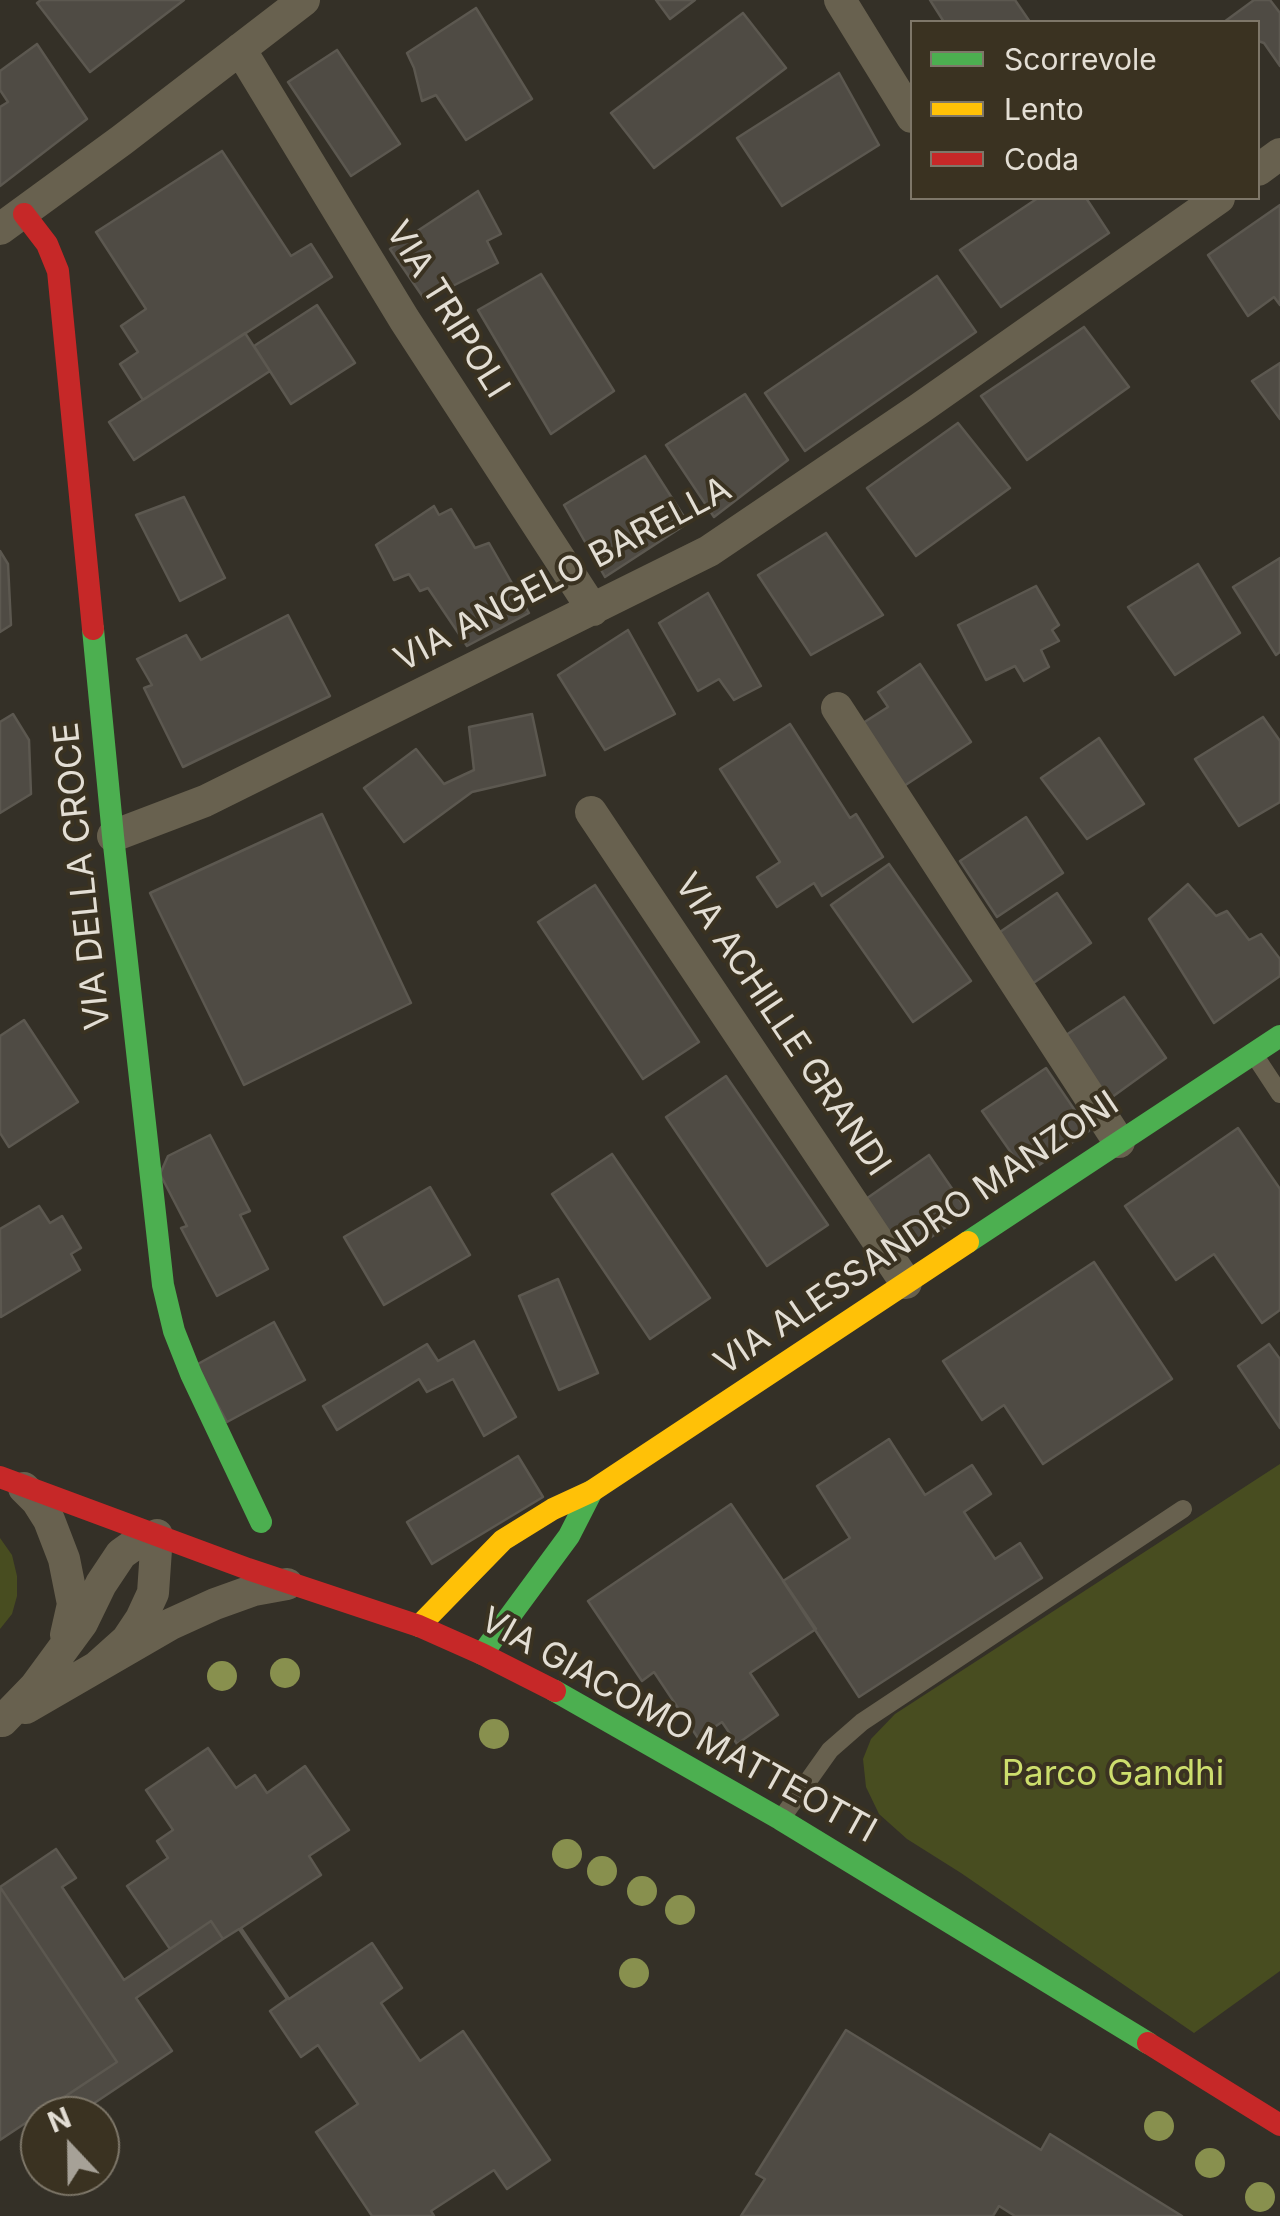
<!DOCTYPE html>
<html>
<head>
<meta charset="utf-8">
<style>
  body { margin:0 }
  #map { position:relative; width:1280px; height:2216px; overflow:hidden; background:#343027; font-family:Inter,sans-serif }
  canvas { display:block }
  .legend { position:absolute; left:910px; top:20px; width:350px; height:180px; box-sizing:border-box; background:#3a3221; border:2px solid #7e7769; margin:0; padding:12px 18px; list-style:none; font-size:30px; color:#e3ded4 }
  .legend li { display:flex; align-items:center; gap:20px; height:50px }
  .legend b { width:50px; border:2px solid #7e7769 }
  .north { position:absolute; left:20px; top:2096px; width:100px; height:100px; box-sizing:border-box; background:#3a3221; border:2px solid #7e7769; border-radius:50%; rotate:338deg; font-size:28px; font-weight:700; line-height:40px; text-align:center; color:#e3ded4 }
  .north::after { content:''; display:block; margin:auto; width:35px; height:45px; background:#a6a197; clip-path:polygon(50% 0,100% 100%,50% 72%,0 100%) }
</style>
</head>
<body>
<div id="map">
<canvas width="1280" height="2216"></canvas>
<ul class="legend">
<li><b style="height:12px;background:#4caf50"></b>Scorrevole</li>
<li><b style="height:12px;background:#ffc107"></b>Lento</li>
<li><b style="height:12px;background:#c62828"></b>Coda</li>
</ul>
<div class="north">N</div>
</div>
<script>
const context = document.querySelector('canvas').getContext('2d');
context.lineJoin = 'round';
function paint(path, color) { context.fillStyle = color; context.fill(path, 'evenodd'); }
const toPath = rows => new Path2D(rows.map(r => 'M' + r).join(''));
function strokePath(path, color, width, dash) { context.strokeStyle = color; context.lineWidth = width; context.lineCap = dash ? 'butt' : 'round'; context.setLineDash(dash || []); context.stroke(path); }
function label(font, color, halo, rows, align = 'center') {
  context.font = font + ' Inter,sans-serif'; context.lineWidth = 8; context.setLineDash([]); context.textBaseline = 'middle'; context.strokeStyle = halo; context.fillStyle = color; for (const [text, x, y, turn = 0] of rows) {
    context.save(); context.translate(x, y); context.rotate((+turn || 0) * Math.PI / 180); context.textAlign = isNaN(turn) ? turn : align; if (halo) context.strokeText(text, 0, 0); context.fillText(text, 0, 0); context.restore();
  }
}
const green = toPath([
  [1280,1464,1280,1971,1194,2033,961,1873,907,1839,879,1814,866,1787,863,1759,871,1739,895,1714],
  [0,1538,12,1555,17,1576,17,1596,12,1614,0,1629]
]);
const building = toPath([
  [41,0,184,0,90,72,37,3,41,0],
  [656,0,695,0,670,19,656,0],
  [930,0,1015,0,1030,22,944,22,930,0],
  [1254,0,1270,0,1280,13,1280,66,1264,43,1258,41,1258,22,1224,22,1254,0],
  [476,8,532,99,466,140,436,95,422,101,414,68,407,53,476,8],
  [743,13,786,68,654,168,611,113,743,13],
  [37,44,87,119,0,186,0,107,8,102,0,90,0,71,37,44],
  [337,50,400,144,351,176,288,82,337,50],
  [839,73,879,145,782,206,737,138,839,73],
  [222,151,291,256,311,244,332,277,143,400,120,364,138,352,121,326,146,309,96,232,222,151],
  [478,191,501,234,487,241,498,263,425,300,390,249,478,191],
  [1038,198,1086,198,1109,233,1001,307,960,250,1038,198],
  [1280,205,1280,305,1274,297,1248,316,1208,255,1280,205],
  [541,274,614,391,551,434,478,310,541,274],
  [937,276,976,332,805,451,765,393,937,276],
  [317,305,355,363,291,404,254,346,317,305],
  [1084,327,1129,387,1027,460,981,396,1084,327],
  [245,333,270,371,134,460,109,422,245,333],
  [1280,363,1280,419,1252,381,1280,363],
  [745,394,788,460,714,517,666,445,745,394],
  [958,423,1010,488,916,556,867,488,958,423],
  [645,456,688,523,605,577,564,505,645,456],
  [184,497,225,578,180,601,136,515,184,497],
  [434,506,439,515,451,509,475,548,489,543,529,613,467,646,428,588,420,591,409,574,394,580,376,545,434,506],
  [826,533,883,615,811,655,758,575,826,533],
  [0,551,8,564,11,625,0,632,0,551],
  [1280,558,1280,652,1276,655,1233,587,1280,558],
  [1198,564,1240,633,1175,675,1128,607,1198,564],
  [1036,586,1059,625,1052,630,1059,641,1041,650,1049,667,1024,681,1015,666,986,680,958,625,1036,586],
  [708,593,761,686,734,700,719,679,698,691,659,623,708,593],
  [288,615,330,696,183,767,144,688,152,685,137,659,186,635,201,660,288,615],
  [628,630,675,714,605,750,558,675,628,630],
  [920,664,971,742,904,786,863,723,888,707,878,692,920,664],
  [13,714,29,740,31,794,0,813,0,722,13,714],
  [532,714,545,775,472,792,404,842,364,788,416,749,444,784,474,770,469,727,532,714],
  [1263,717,1280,741,1280,802,1239,826,1195,759,1263,717],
  [790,724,850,818,856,814,883,857,822,896,814,883,777,907,757,877,780,862,720,769,790,724],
  [1099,738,1144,804,1087,839,1041,778,1099,738],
  [322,814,411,1003,244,1085,150,893,322,814],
  [1026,817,1063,873,997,917,960,861,1026,817],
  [889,864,971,981,913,1022,831,905,889,864],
  [1188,884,1216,916,1227,911,1249,940,1261,934,1280,959,1280,976,1214,1023,1149,919,1188,884],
  [595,885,699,1042,643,1079,538,922,595,885],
  [1057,893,1091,943,1032,984,997,934,1057,893],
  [1124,997,1166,1058,1108,1100,1066,1035,1124,997],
  [24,1020,78,1102,9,1147,0,1133,0,1036,24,1020],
  [1046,1068,1089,1131,1026,1174,982,1111,1046,1068],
  [726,1076,828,1225,767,1266,666,1117,726,1076],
  [1238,1128,1280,1189,1280,1310,1262,1323,1214,1254,1176,1280,1125,1206,1238,1128],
  [210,1135,250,1211,240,1215,268,1269,217,1296,181,1228,187,1226,160,1174,168,1156,210,1135],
  [612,1154,710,1298,650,1339,552,1194,612,1154],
  [929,1155,968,1212,902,1257,863,1201,929,1155],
  [430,1187,470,1255,384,1305,344,1237,430,1187],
  [39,1206,50,1223,62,1216,81,1248,71,1254,80,1270,1,1317,0,1229,39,1206],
  [1094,1262,1172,1379,1043,1464,1004,1405,982,1420,943,1361,1094,1262],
  [558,1279,598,1373,559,1390,519,1296,558,1279],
  [274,1322,305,1380,227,1422,196,1365,274,1322],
  [474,1341,516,1417,484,1436,453,1379,427,1392,419,1379,337,1430,323,1406,427,1344,438,1361,474,1341],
  [1269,1344,1280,1359,1280,1428,1238,1366,1269,1344],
  [889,1439,925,1495,972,1465,991,1494,964,1512,995,1559,1020,1543,1042,1578,859,1697,783,1581,850,1538,817,1486,889,1439],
  [518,1456,543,1497,432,1564,407,1522,518,1456],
  [731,1504,816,1629,750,1673,778,1715,737,1744,722,1722,698,1738,654,1672,642,1681,588,1601,731,1504],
  [208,1748,236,1788,255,1775,267,1793,305,1766,349,1830,309,1856,321,1875,241,1928,289,1999,372,1943,402,1988,381,2003,420,2061,463,2031,550,2160,507,2189,494,2170,431,2211,434,2216,372,2216,316,2132,358,2104,318,2045,301,2057,270,2011,287,1999,239,1929,223,1939,211,1921,170,1949,127,1886,168,1858,157,1841,173,1830,146,1790,208,1748],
  [56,1849,76,1878,62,1887,124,1980,211,1921,223,1939,136,1998,172,2051,75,2116,60,2116,52,2105,117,2062,0,1887,56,1849],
  [0,1887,117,2062,0,2140,0,1887],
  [846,2030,1041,2150,1050,2134,1182,2216,1015,2216,999,2206,993,2216,741,2216,765,2179,756,2174,846,2030]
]);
const lane = toPath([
  [1255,1056,1280,1094],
  [781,1819,830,1750,862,1722,1183,1509]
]);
const street = toPath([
  [840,0,912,117],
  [240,49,404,319,593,610],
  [1258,170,1280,154],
  [0,229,122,140,304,0],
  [837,708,1119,1142],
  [591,812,906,1283],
  [113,836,205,801,709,551,919,409,1219,198],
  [24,1488,37,1501,49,1520,64,1559,73,1604,66,1635],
  [26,1708,171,1624,215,1604,254,1590,287,1584],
  [2,1721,35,1687,82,1623,101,1584,121,1554,135,1544,157,1535,153,1593,141,1619,127,1640,98,1666]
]);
const fast = toPath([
  [93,629,113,836,163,1285,174,1331,191,1374,261,1522],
  [968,1242,1280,1036],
  [482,1654,569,1536,592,1491],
  [555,1691,780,1819,1148,2043]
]);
const slow = toPath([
  [419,1626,503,1540,553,1509,592,1491,968,1242]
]);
const jam = toPath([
  [24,214,47,244,58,271,93,629],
  [0,1477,248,1569,419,1626,482,1654,555,1691],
  [1148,2043,1280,2125]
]);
const trees = [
  [285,1673],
  [222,1676],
  [494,1734],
  [567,1854],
  [602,1871],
  [642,1891],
  [680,1910],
  [634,1973],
  [1159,2126],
  [1210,2163],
  [1260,2197]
];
const streetNames = [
  ["VIA TRIPOLI",447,310,58],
  ["VIA ANGELO BARELLA",563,575,-28],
  ["VIA DELLA CROCE",83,876,-96],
  ["VIA ACHILLE GRANDI",782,1025,56],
  ["VIA ALESSANDRO MANZONI",917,1234,-34],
  ["VIA GIACOMO MATTEOTTI",678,1726,29]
];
const parkNames = [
  ["Parco Gandhi",1113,1774]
];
paint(green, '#484d20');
paint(building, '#4f4b44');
strokePath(building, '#5c5850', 2.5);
strokePath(lane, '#68614f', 18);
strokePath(street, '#68614f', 32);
strokePath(fast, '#4caf50', 22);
strokePath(slow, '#ffc107', 22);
strokePath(jam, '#c62828', 22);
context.fillStyle = '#88904e';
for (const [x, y] of trees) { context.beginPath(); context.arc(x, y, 15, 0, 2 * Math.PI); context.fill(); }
label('35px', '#e3ded4', '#3a3221', streetNames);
label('35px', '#cdde6d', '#3a3221', parkNames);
</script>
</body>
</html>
